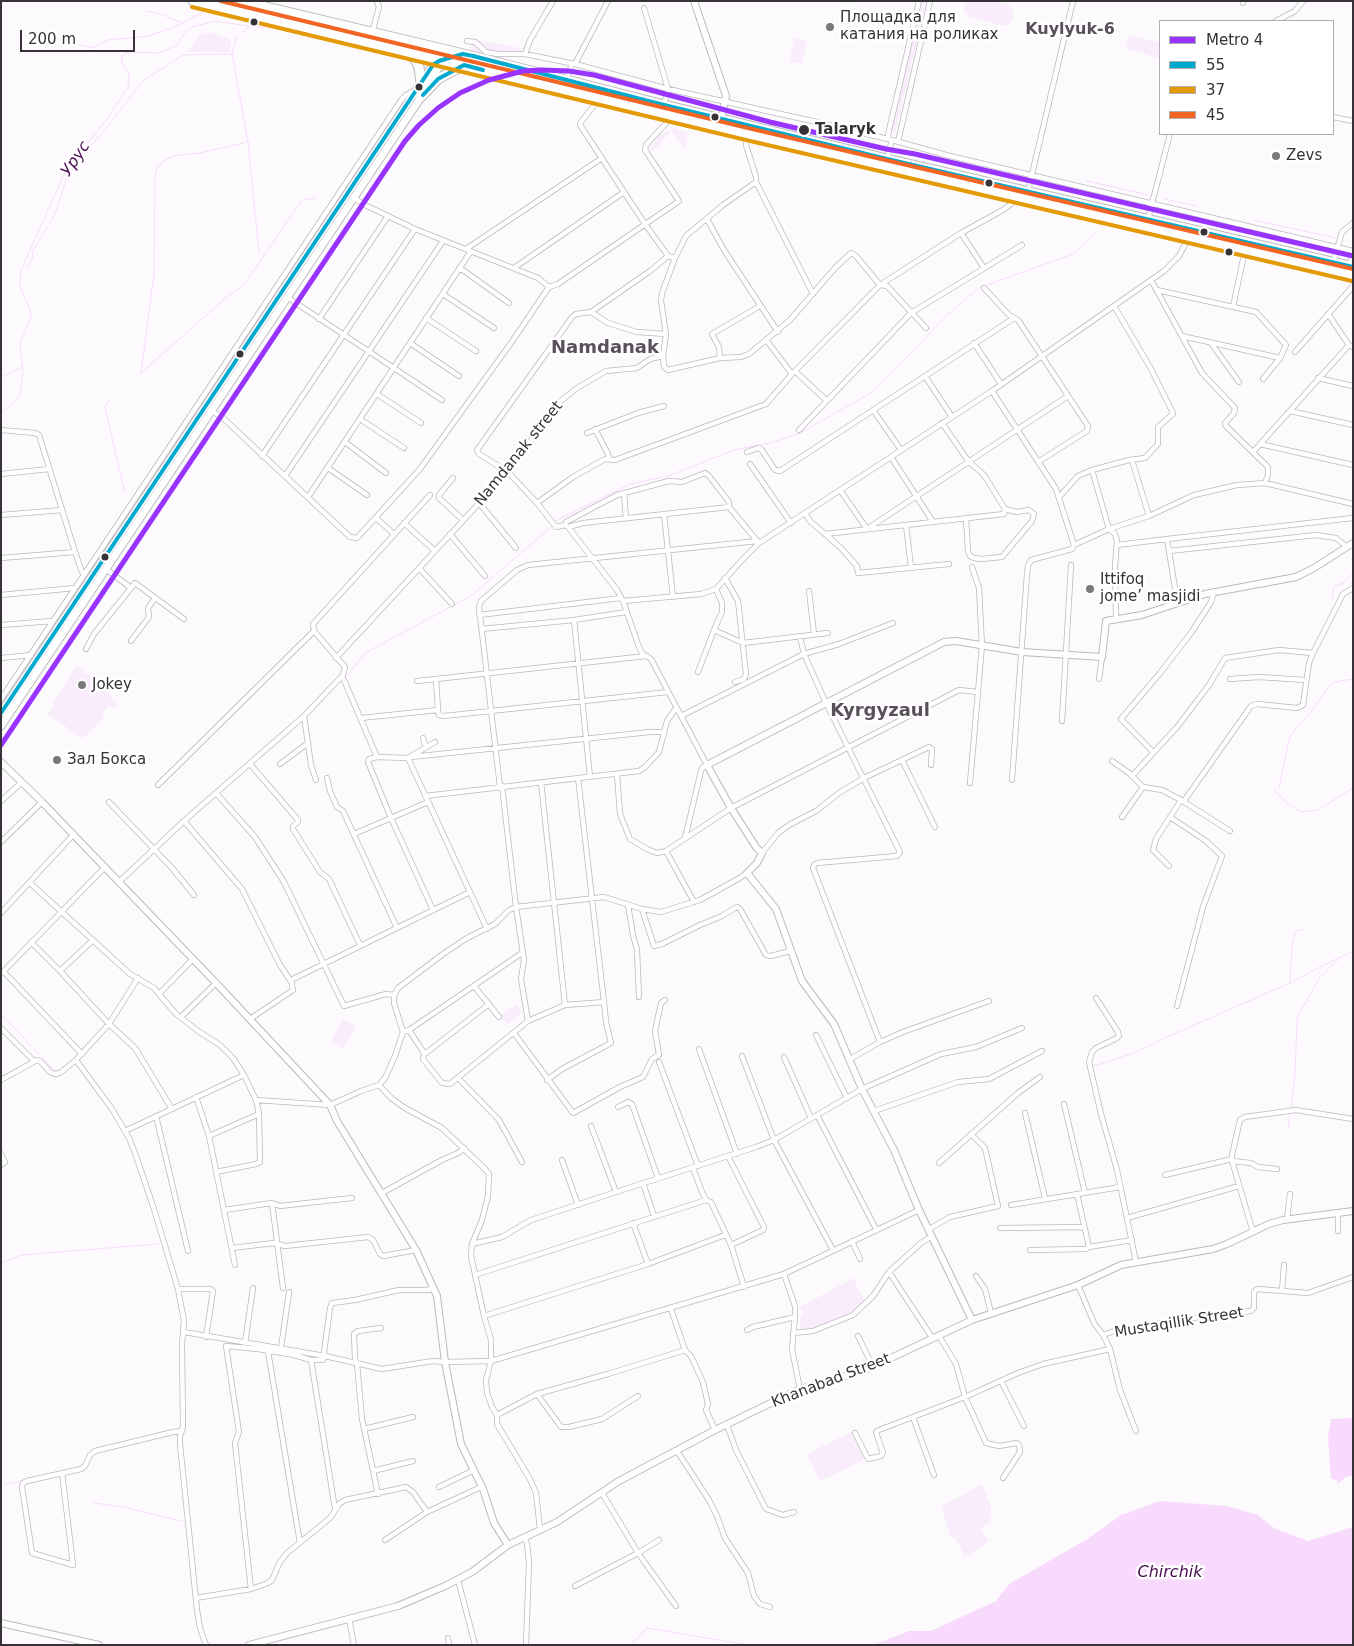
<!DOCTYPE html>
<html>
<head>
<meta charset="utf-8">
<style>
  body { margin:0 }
  #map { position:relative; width:1354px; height:1646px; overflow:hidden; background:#fcfafd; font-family:"DejaVu Sans",sans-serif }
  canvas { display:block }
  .frame { position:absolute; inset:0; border:2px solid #363237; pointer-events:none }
  .legend { position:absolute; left:1159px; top:20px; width:175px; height:115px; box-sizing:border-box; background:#fff; border:1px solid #afadaf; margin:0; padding:6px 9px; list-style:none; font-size:15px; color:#363237 }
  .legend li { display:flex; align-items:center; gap:10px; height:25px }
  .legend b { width:25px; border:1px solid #afadaf }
  .scale { position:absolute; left:20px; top:30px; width:115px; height:22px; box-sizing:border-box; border:2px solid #363237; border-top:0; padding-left:6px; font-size:15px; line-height:18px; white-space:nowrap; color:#363237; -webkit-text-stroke:4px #fff; paint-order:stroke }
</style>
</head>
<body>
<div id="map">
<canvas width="1354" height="1646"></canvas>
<div class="frame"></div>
<ul class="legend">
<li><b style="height:6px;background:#93f"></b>Metro 4</li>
<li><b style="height:6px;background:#00a9ce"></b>55</li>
<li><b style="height:6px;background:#e49a06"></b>37</li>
<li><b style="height:6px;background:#f26522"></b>45</li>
</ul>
<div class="scale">200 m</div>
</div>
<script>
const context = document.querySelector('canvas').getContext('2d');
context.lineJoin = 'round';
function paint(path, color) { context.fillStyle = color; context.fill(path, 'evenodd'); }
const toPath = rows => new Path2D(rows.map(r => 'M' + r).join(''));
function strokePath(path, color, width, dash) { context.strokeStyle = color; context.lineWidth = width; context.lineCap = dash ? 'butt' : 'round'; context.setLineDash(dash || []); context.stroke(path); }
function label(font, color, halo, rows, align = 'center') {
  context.font = font + ' "DejaVu Sans",sans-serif'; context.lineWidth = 5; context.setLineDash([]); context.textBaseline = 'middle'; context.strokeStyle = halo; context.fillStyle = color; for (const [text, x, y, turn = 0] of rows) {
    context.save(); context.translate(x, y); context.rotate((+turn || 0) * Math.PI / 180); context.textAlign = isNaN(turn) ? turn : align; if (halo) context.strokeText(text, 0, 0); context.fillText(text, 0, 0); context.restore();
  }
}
const green = toPath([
  [212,1,223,1,324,26,323,27],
  [922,1,926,1,919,29,915,28],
  [966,1,995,1,1008,4,1013,11,1013,19,1007,25,1002,25,969,17,964,11,964,7],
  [339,29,436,51,436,52,435,54,339,31],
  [210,32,231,39,230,52,187,52,200,35],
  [914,36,918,37,895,133,891,132],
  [1131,36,1160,42,1160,59,1128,49,1126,44,1128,38],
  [795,38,807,41,802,64,789,62],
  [474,39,524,49,503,56,474,51,471,49],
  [670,127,688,132,685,150,674,135],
  [668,129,670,134,661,141,662,143,652,151,650,147,658,137],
  [77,665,119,704,114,709,109,706,102,715,105,718,87,735,82,738,47,714,53,706,52,704],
  [516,1004,522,1012,507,1024,500,1016],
  [343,1019,356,1026,343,1049,330,1042],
  [853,1278,864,1300,856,1310,809,1331,800,1330,800,1318,803,1314,800,1307],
  [852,1432,866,1459,820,1481,806,1454],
  [982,1484,991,1507,990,1522,981,1528,989,1541,965,1558,956,1539,951,1538,941,1507]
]);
const water = toPath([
  [1353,1418,1353,1476,1346,1477,1338,1484,1337,1480,1331,1479,1328,1437,1331,1419],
  [1160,1501,1227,1506,1258,1515,1274,1528,1308,1541,1353,1527,1353,1645,873,1645,909,1631,931,1631,996,1601,1009,1584,1089,1538,1121,1515]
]);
const stream = toPath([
  [146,11,165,15,169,18,183,23],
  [241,33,249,27],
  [236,37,232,54,248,142,259,252],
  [67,42,93,48,108,40,149,36,176,26,204,12],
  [1087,181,1148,195],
  [1165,199,1196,206],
  [1253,220,1336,238],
  [27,269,33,257,32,252,55,214,66,180,78,161,106,128,143,81,183,55,232,54],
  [987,285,1073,254,1096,233],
  [141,373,154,274,155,175,157,167,165,160,173,156,200,153,248,142],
  [140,374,230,294,243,286,302,200,315,198],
  [1,377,22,367],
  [112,399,107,403,105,408,125,493],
  [1,412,13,404,20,396,23,371,20,343,32,315,20,286,21,270,65,172,107,119,128,87,129,75,123,65,121,58,125,53,131,52,159,53,177,45,186,31,192,27,215,21,263,28,267,25],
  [555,523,559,519,630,484,668,476,734,450,770,443,800,433,869,394,888,377,946,316,980,287],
  [1332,600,1334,587,1343,583,1353,573],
  [346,677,365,653,471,596,552,526],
  [1353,679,1334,682,1329,686,1313,709,1290,736,1279,787,1274,790,1287,803,1301,812,1318,810,1353,788],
  [1290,982,1292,946,1296,931,1305,929],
  [1,1014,56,1072],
  [1092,1065,1098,1065,1134,1053,1169,1036,1290,983,1318,968,1353,951],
  [1291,1108,1295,1076,1297,1018,1320,977,1341,957],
  [1288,1130,1290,1112],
  [1,1263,21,1255,158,1244],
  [5,1484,23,1481],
  [94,1503,123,1507,181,1521],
  [631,1645,647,1628,748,1645]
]);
const street = toPath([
  [1243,3,1243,1],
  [644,8,668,89,664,105],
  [1276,21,1295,11,1303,1],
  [372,33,379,7,377,1],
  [467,41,475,42,486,52,498,54,525,54,575,64,668,89,812,121,892,140,946,155,1353,251],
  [525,54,530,40,553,1],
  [575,64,608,1],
  [566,80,572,64],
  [597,98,596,103,581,122,580,125,645,224,668,256,675,258],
  [1333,117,1353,121],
  [747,134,746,145,756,177,756,182,813,294],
  [887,139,919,1],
  [898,142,930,1],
  [887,159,892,140],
  [1028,191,1073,1],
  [354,198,365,205,415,229,538,278,549,287,558,284,679,201,645,150,646,145,669,120,671,115],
  [707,219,724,250,778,332],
  [1148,219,1170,134],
  [961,233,984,268],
  [466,249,602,158],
  [1333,263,1342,232,1353,223],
  [1349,266,1353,252],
  [460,268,509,303],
  [514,268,624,192],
  [1151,280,1202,373,1235,408,1234,413,1225,423,1226,426,1268,467,1268,475,1265,483],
  [984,288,1009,315,1018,320,1088,426,1087,431,1038,462],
  [1157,290,1256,312,1286,345,1280,358,1263,379],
  [443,294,494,328],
  [287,297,442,400],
  [1114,306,1150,367,1172,411,1173,414,1158,427,1158,444,1145,458,1129,460,1092,470,1109,529,1115,534,1117,541,1115,566,1116,620],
  [1233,307,1245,250],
  [591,312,650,271,668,256],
  [1328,314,1349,345,1353,347],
  [426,318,476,351],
  [319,319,388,216],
  [666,334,637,332,608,323,591,312,576,314,572,317,477,450,479,454,508,472,537,503,556,527,565,525,568,527,617,590,623,601,639,647,642,653,651,659,707,765,702,768,701,771,685,838],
  [1182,336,1280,358],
  [767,341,792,374],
  [410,343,459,376],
  [974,343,1001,384],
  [1211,343,1239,382],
  [1295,352,1353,286],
  [663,356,664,367,668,370,720,358,741,357,749,354,790,320,835,268,851,253,856,256,880,285,887,286,926,328],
  [720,358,719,347,712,334,760,306],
  [796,372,827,401],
  [925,376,952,417],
  [1318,378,1353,386],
  [992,391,1056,489,1074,545],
  [377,394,421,423],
  [873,410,901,450],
  [212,411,223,418,350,537,357,538,420,469,511,343,549,287],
  [1290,411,1353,425],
  [360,419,404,448],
  [595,429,608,454,609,458],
  [1,430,35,433,39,435,75,552,82,572,85,574],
  [799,430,911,313,1022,245],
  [587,433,638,413,664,406],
  [345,442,386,473],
  [1260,444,1353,465],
  [747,452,758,448,761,449,775,470,780,471,1014,318],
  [1253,452,1349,345],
  [262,456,415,229],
  [891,457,933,522,1004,514,1005,509,986,478,981,472,969,462,942,423],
  [1132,460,1149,516],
  [750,464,791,523],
  [328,468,367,495],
  [1,474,49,469],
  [285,476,443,241],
  [453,478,439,495,439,498,463,520],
  [840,490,867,529,1068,396],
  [624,493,626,518],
  [308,497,471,251],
  [1059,497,1078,476,1092,470],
  [537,503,573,477,605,459,615,460,766,404,792,374,880,285,961,233,1003,210,1011,204,1015,196],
  [480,504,516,548],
  [805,513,810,521,841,548,857,566,858,573,949,564],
  [664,514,673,597],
  [1,515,62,510],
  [376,518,394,534],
  [966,518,968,551,970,556,974,558,981,559,1002,557,1032,521,1034,514,1029,510,1016,512,1005,509],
  [404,523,435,551],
  [565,525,566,522,617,495,669,481,682,482,705,473,709,476,729,502,729,507],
  [906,525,911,567],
  [568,527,583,523,729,507,758,542],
  [450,534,485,576],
  [825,534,933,522],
  [1167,539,1353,518],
  [1117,545,1167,539,1175,588,1185,601],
  [1169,551,1316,535,1336,538,1347,547],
  [1,558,75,552],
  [419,568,452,604],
  [106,569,131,588],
  [725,578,738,601,746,674,744,679,735,682],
  [809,591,814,634],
  [1,595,75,588],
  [623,601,701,594,716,589,744,558,759,543,992,391,1164,271,1179,256,1189,237],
  [479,615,621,598],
  [574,620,590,777],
  [1,625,53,621],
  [481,629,574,620,626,612],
  [714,630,722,612,722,603,716,589],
  [800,637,804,654,826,703,900,852,897,856,817,863,814,865,813,868,880,1042],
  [131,641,149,617,148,608,155,598],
  [86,649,94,634,135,583,184,619],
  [1,658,31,655],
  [336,658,508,472,557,404,577,388,606,371,637,368,650,359,663,356,666,334,661,301,662,293,675,258,686,236,723,205,756,182],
  [698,672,714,630,743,643,828,633],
  [341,677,344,680,377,757,408,758],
  [1099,679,1102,657],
  [1230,679,1259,677,1306,680],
  [417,681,436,679],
  [1,699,402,99,406,95,414,91],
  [438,710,436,679,646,656],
  [304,716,311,765,316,780],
  [681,716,804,654,839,644,893,623],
  [361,718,438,710,439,715,444,716,668,692],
  [1062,721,1071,565],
  [423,738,426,748],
  [435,742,408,758,487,929],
  [1153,752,1121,719,1160,673,1191,633,1211,602,1214,592],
  [377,757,369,759,368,762,391,818,433,910],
  [411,757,650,732,664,732],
  [902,760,935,827],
  [1112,761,1129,773,1143,787,1162,790,1181,800],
  [250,764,298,820,298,822,293,826,293,829,320,872,329,879,360,945],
  [280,764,308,743],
  [617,774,620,814,630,839,647,849,657,853,666,851,731,808,959,690,978,692],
  [1132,776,1178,726,1209,685,1225,658,1279,650,1313,653,1343,594,1353,588],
  [327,778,330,791,337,807,343,811,397,928],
  [578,778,604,1002],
  [1012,780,1027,574,1028,566,1031,560,1072,549,1074,545,1109,529,1149,516,1194,495,1237,485,1265,483,1353,504],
  [541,782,565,1005],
  [970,783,982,646,979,588,972,567],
  [158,785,314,631],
  [502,786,516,907,524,960,521,979,528,1021],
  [500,787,479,607,481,601,517,570,528,565,757,541],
  [216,793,255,837,284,882,344,1006,386,994,395,995],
  [425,796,639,771,645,767,659,752,667,721,676,708],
  [1,801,22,782],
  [1184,801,1251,706,1257,704,1297,708,1303,705,1309,663,1313,653],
  [109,802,172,868,194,895],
  [1122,817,1143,787],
  [1170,817,1206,841,1222,856,1203,907,1177,1006],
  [184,821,242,889,280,965,292,983],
  [354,834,428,802],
  [1,842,42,802],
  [666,851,694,902],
  [762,853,778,833,789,825,816,811,839,793,864,778,929,747,932,749,931,765],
  [1169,866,1153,850,1156,839,1181,800,1230,831],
  [119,882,184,821,304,716,343,675,345,667,314,631,313,624,430,495],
  [30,883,130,974,154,988,175,1013,198,1031,220,1045,233,1058,244,1075,256,1100,330,1105,361,1091,379,1085,385,1078,395,1056,403,1032,394,1003,394,996,398,988,443,954,467,938,495,924,509,910,516,907,604,897,642,909,661,912,700,900,738,879,747,873],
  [628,905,633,935,637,950,639,997],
  [642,909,654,946,662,944,700,925,722,916,737,907,740,909,766,955,771,956,790,951],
  [1,913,74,834],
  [31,942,60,971,109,1024,135,1048,172,1109],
  [60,971,93,940],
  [4,972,82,1054],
  [1,974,105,867],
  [474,986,499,1017],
  [159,994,193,959],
  [1096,998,1118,1032,1119,1036,1117,1038,1096,1048,1092,1052,1089,1062,1101,1114,1117,1170,1136,1262],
  [181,1017,216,983],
  [250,1019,293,990,291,980,470,892],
  [1,1028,34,1061],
  [409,1030,424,1053,426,1053,489,1004],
  [403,1032,409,1030,522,953],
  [514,1033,573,1113,620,1087,643,1077,652,1059,659,1055,655,1031,661,1003,665,1000],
  [816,1035,847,1098],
  [699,1049,737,1154],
  [424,1053,423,1059,442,1083,450,1084,528,1021,565,1005,604,1002,606,1022,611,1043,562,1069,547,1080],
  [742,1056,774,1140,833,1250],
  [784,1057,811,1118],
  [850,1059,880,1042,903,1032,989,1001],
  [76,1060,112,1109,129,1138,135,1153,154,1209,178,1289,184,1321,182,1344,183,1427,180,1436,180,1444,197,1610,200,1628,206,1645],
  [659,1062,698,1166],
  [458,1078,499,1120,522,1162],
  [1,1080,37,1060,40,1061,50,1072,55,1074,60,1073,76,1060,109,1024,138,978],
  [379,1085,391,1098,405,1108,442,1128,484,1168,489,1174,488,1196,482,1220,472,1244,471,1256,484,1316,491,1340,491,1361,486,1380,487,1393,492,1407,497,1415,497,1424,530,1479,536,1493,540,1529],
  [196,1097,209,1136,235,1265],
  [1064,1104,1085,1193],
  [618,1107,628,1102,632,1104,658,1178],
  [874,1111,958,1082,989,1079,1042,1051],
  [1025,1113,1045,1198],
  [817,1115,876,1229],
  [156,1116,188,1251],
  [591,1126,616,1192],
  [125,1131,244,1075],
  [209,1136,259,1114],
  [1,1154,5,1162,1,1165],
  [728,1156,764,1227,763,1230,731,1245],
  [562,1160,578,1205],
  [1232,1161,1251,1163,1258,1167,1277,1169],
  [939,1163,1018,1093,1040,1077],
  [693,1168,702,1192,706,1200,711,1202,731,1245,744,1287],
  [216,1172,256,1164,260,1162,259,1114,256,1100],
  [1165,1175,1232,1159],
  [643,1183,654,1216],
  [382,1193,440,1161,460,1152,464,1148],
  [1077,1194,1089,1247],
  [272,1203,283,1288],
  [1011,1205,1120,1187],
  [224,1210,272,1203,280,1206,352,1198],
  [1127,1218,1239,1186],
  [1287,1219,1290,1194],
  [633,1223,648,1264],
  [1000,1228,1084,1227],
  [929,1229,950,1217,998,1206,985,1148,971,1134],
  [1338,1231,1338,1214],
  [1253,1232,1232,1161,1232,1155,1240,1120,1245,1117,1296,1110,1353,1119],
  [852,1241,860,1259],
  [472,1244,502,1237,531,1220,616,1192,756,1147,774,1140,862,1089,941,1054,976,1047,1022,1028],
  [232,1248,274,1243,285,1246,368,1237,373,1240,380,1254,383,1256,416,1250],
  [1030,1250,1086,1249,1089,1247,1132,1240],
  [889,1272,933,1339],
  [784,1274,795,1306,795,1317,792,1349,800,1389],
  [475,1275,706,1200],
  [976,1276,985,1289,991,1313],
  [1078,1285,1094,1323,1103,1335,1110,1349,1120,1390,1136,1431],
  [178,1289,210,1289,213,1291,206,1337],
  [1282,1291,1284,1265],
  [671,1309,685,1350,691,1356,703,1382,708,1404,706,1410,715,1430],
  [484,1316,648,1264,725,1235],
  [747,1330,753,1327,795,1317],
  [184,1332,325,1356,382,1369,433,1361,445,1362,491,1361,784,1274,919,1210],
  [793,1333,813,1331,853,1315,873,1296,889,1272,921,1243,932,1236],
  [1103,1335,1114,1331,1185,1319,1251,1311,1254,1308,1254,1292,1257,1289,1308,1293,1353,1277],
  [858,1336,873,1367],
  [939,1336,956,1364,965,1397,986,1443,999,1446,1017,1443,1019,1445,1020,1452,1003,1478],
  [245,1343,253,1288],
  [281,1348,289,1292],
  [268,1351,300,1543],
  [311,1360,335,1509],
  [1001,1381,1024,1426],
  [537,1394,561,1427,569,1427,602,1419,638,1396],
  [497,1415,537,1394,608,1374,685,1350],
  [913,1417,934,1475],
  [727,1425,736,1450,766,1509,783,1515,794,1512],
  [364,1429,413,1417],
  [855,1433,868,1459,881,1456,883,1453,876,1432,879,1430,965,1397,1018,1373,1043,1364,1110,1349],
  [677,1451,709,1500,717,1516,725,1538,748,1573,754,1596,760,1604,770,1607],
  [373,1471,413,1461],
  [62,1473,73,1565,32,1553,22,1487,23,1483,27,1481,81,1469,85,1466,90,1455,95,1451,173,1432,182,1431],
  [439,1487,474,1470],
  [602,1493,638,1553,676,1606],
  [378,1494,362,1419,357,1364,355,1359,354,1334,358,1331,381,1328],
  [524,1537,527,1543,529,1563,526,1645],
  [385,1540,427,1512,481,1487],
  [458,1580,475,1645],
  [575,1586,638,1553,659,1540],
  [251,1589,235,1443,239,1432,226,1346,258,1349,294,1355,311,1360,323,1360,330,1308,332,1303,355,1300,399,1290,425,1290,434,1289],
  [196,1598,251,1589,268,1583,272,1580,280,1562,287,1553,324,1523,331,1517,339,1504,345,1500,406,1487,413,1492,427,1512],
  [349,1618,354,1645],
  [448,1638,449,1645]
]);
const secondary = toPath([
  [694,1,726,96,721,119],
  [1,762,42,802,216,983,330,1105,337,1121,416,1250,437,1296,445,1362,461,1444,483,1489,494,1523,508,1545],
  [972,1320,919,1210,894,1150,862,1089,834,1024,802,981,776,909,747,873,757,863,762,853,756,847,731,808,707,765,944,642,956,641,1022,652,1102,657,1106,621,1142,615,1205,594,1296,577,1314,568,1353,543],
  [1,1623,99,1645],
  [249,1645,398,1606,445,1586,472,1572,508,1545,557,1522,619,1481,715,1430,800,1389,863,1371,972,1320,1078,1285,1121,1265,1213,1249,1227,1244,1269,1224,1283,1220,1353,1211]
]);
const primary = toPath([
  [1,713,433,65,439,61,463,54],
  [1,726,421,97,443,60,442,54,438,48]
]);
const highway = toPath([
  [193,1,747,134,1353,275],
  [241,1,480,58,664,105,887,159,1353,267],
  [407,53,415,59,419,67,421,83],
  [421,97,438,79,464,65]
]);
const bus1 = toPath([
  [423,95,438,79,464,65,483,70],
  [1,713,433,65,439,61,463,54,473,56,664,105,887,159,1353,267]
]);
const bus2 = toPath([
  [192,7,746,140,1352,281]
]);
const bus3 = toPath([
  [221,1,748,128,1353,269]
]);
const metro1 = toPath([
  [1,745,405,141,419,125,438,108,460,93,489,80,523,71,542,70,569,71,594,75,770,122,886,149,915,154,1353,256]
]);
const markers = [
  [254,22,4.5,"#363237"],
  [830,27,5,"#7b787c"],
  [419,87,4.5,"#363237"],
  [715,117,4.5,"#363237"],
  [804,130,6,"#363237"],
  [1276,156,5,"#7b787c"],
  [989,183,4.5,"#363237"],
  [1204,232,4.5,"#363237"],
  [1229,252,4.5,"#363237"],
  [240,354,4.5,"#363237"],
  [105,557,4.5,"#363237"],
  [1090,589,5,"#7b787c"],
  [82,685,5,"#7b787c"],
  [57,760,5,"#7b787c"]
];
const poiNames = [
  ["Площадка для",840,18],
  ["катания на роликах",840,35],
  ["Zevs",1286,156],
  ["Ittifoq",1100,580],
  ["jome’ masjidi",1100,597],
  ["Jokey",92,685],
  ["Зал Бокса",67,760]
];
const stopNames = [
  ["Talaryk",815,130]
];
const streetNames = [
  ["Namdanak street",519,454,-51],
  ["Mustaqillik Street",1179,1323,-9],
  ["Khanabad Street",831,1381,-21]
];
const neighbourhoodNames = [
  ["Kuylyuk-6",1070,30]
];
const waterNames = [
  ["Урус",76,159,-56],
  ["Chirchik",1170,1573]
];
const quarterNames = [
  ["Namdanak",605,348],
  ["Kyrgyzaul",880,711]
];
paint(green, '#f9edfb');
paint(water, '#f8dbfc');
strokePath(stream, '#f8dbfc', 1);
strokePath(street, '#bcb9bd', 6);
strokePath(secondary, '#bcb9bd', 8);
strokePath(primary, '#bcb9bd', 9);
strokePath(highway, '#bcb9bd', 11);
strokePath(street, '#fffeff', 4.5);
strokePath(secondary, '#fffeff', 6);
strokePath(primary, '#fffeff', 7);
strokePath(highway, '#fffeff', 9);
strokePath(bus1, '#00a9ce', 4);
strokePath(bus2, '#e49a06', 4);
strokePath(bus3, '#f26522', 4);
strokePath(metro1, '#93f', 5);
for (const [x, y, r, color] of markers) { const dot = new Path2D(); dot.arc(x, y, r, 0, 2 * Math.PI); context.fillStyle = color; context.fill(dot); strokePath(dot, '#fff', 2); }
label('15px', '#363237', '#fff', poiNames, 'left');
label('bold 15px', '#363237', '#fff', stopNames, 'left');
label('15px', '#363237', '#fff', streetNames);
label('bold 16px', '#59505b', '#fff', neighbourhoodNames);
label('italic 16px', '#480d50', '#fff', waterNames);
label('bold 18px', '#59505b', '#fff', quarterNames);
</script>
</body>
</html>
